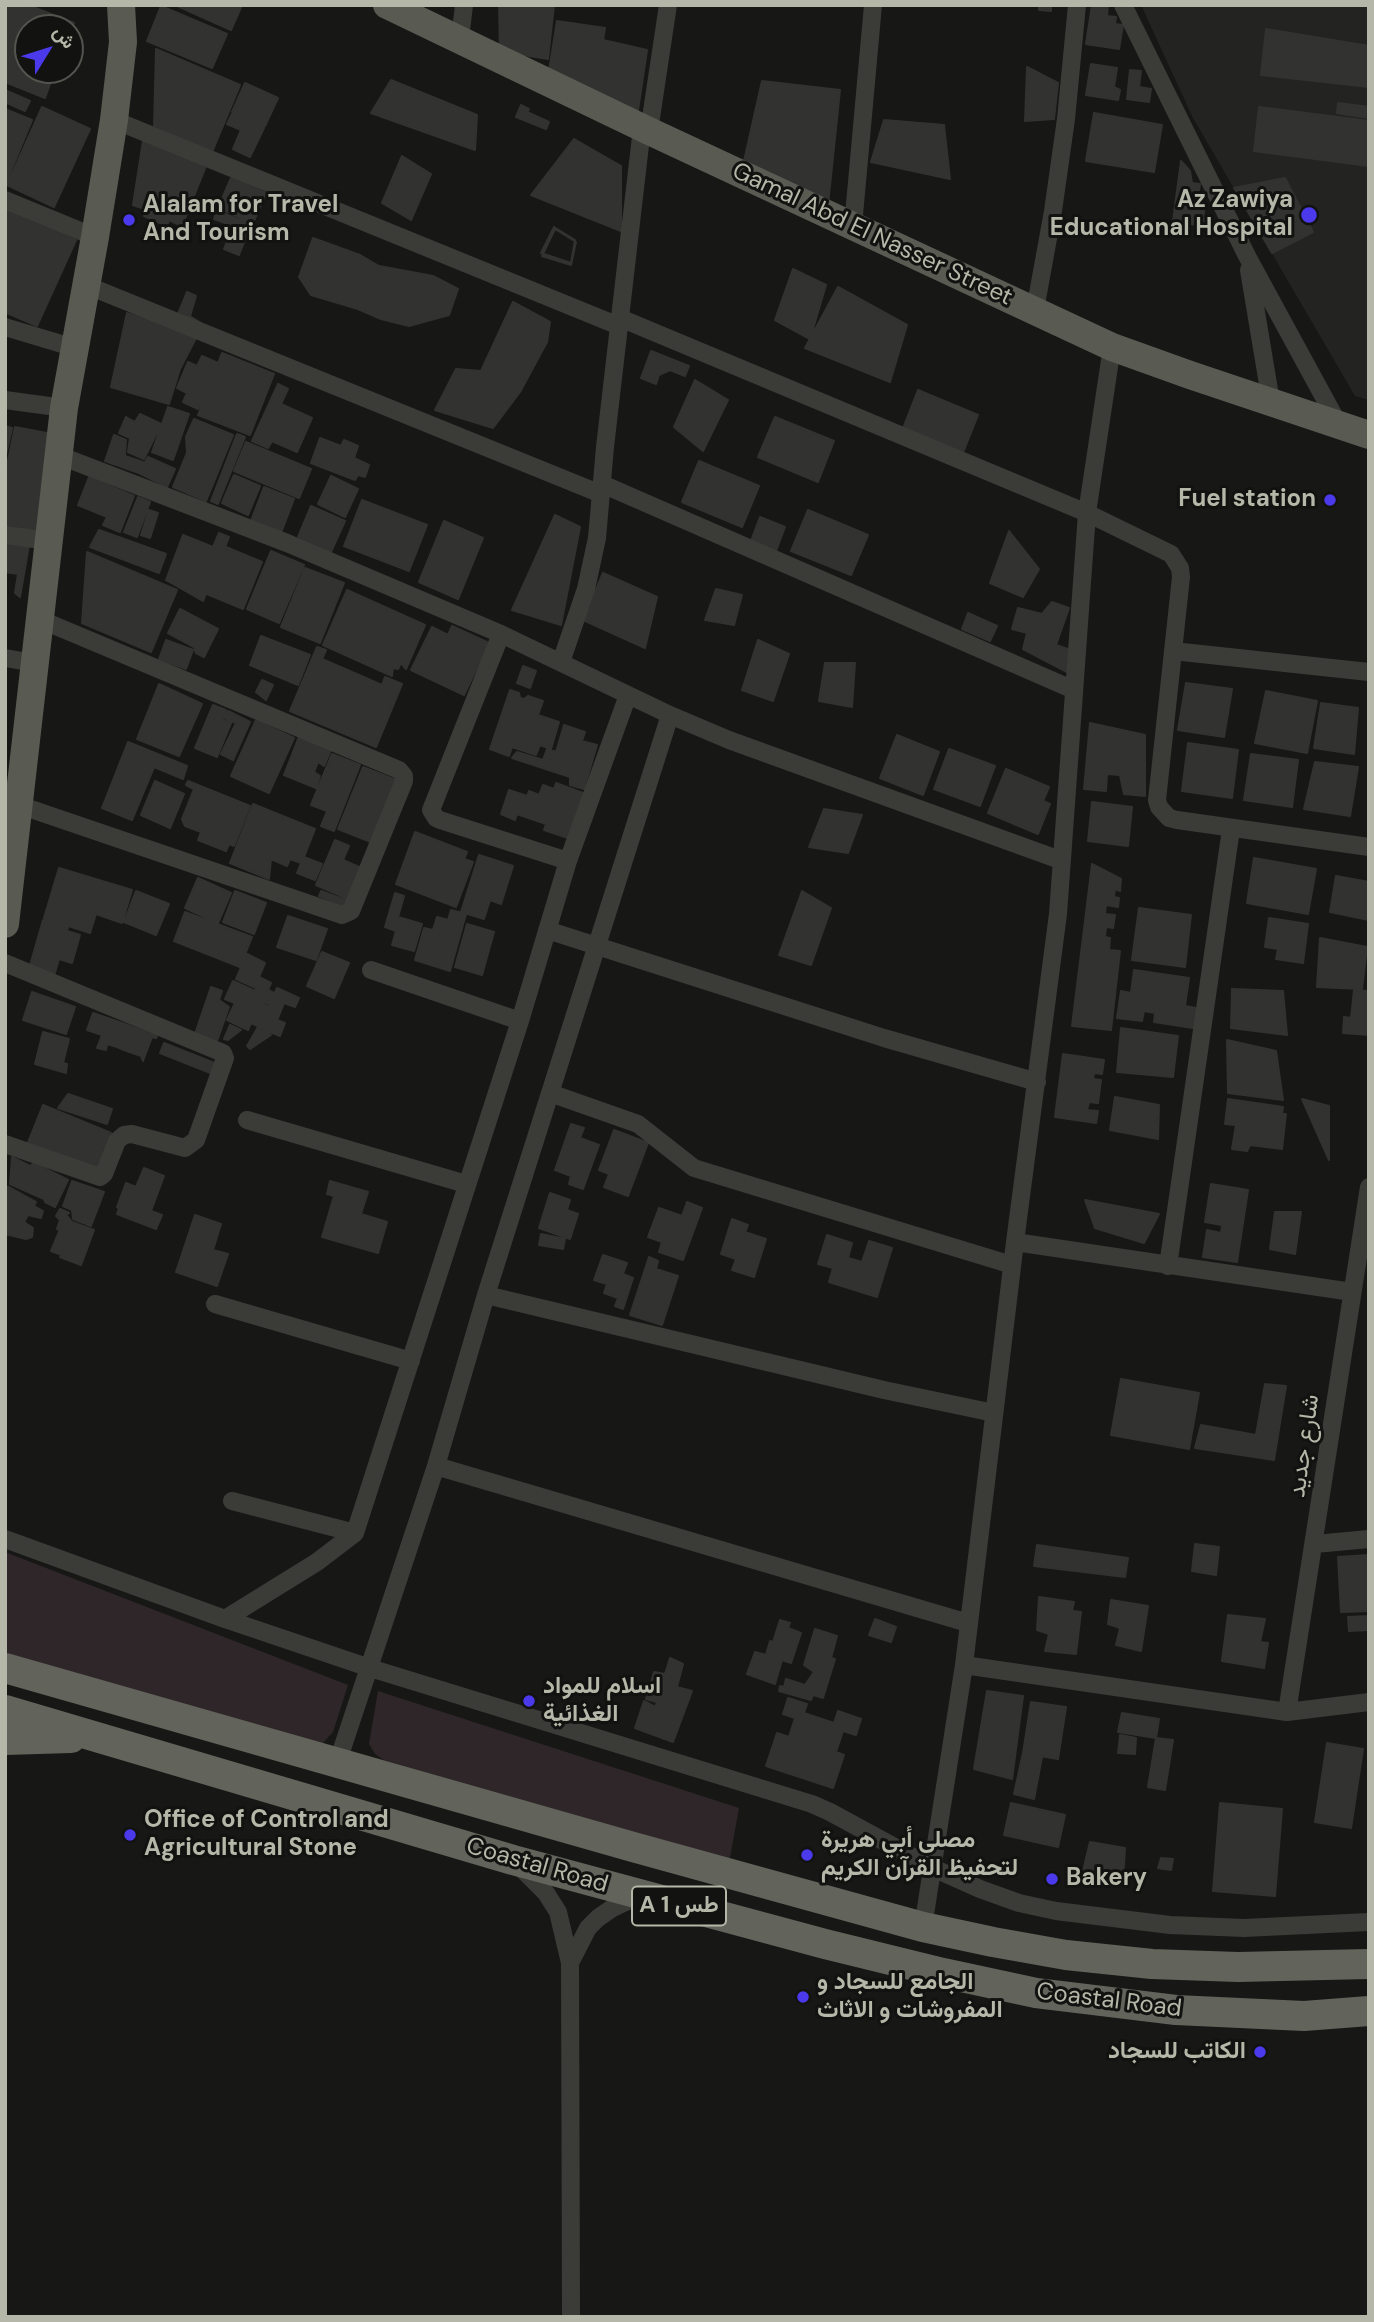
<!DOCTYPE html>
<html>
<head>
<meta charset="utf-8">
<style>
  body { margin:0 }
  #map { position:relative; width:1374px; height:2322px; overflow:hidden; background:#171716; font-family:"DM Sans",Vazirmatn,sans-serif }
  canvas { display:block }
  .frame { position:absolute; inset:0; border:7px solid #b5b7a8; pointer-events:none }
  .north { position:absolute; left:14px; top:14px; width:70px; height:70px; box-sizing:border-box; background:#121211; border:2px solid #53544d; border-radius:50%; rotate:52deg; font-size:19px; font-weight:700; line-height:28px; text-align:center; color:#b5b7a8 }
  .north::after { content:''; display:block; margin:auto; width:24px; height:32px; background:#4a3aeb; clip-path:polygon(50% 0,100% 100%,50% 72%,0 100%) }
</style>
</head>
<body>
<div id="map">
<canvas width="1374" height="2322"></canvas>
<div class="frame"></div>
<div class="north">ش</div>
</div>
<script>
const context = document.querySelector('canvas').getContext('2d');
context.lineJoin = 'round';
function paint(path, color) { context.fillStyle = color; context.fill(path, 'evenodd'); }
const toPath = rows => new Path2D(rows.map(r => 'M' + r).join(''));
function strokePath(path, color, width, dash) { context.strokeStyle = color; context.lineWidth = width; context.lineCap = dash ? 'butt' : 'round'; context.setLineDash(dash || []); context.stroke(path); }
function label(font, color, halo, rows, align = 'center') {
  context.font = font + ' "DM Sans",Vazirmatn,sans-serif'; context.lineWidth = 6; context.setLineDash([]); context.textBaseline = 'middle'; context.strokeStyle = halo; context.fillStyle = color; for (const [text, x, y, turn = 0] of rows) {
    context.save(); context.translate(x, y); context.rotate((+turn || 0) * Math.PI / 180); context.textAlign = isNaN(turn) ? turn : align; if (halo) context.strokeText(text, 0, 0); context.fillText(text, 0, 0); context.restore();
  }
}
const built = toPath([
  [1141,5,1369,5,1369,400,1355,396,1193,118]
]);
const green = toPath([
  [5,1552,348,1685,333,1732,323,1743,311,1748,5,1653],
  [378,1691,739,1808,729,1863,384,1760,375,1754,369,1744]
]);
const building = toPath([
  [5,5,28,5,74,23,70,32,70,28,28,28,28,70,55,70,45,98,5,82,5,5],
  [175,5,242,5,231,30,175,5],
  [499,5,554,5,548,59,500,51,499,5],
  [1039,5,1051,5,1051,11,1039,10,1039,5],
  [1092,5,1108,5,1107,16,1116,17,1115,24,1123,25,1119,49,1086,44,1092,5],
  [161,6,227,34,212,68,147,41,161,6],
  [557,21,605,28,594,95,549,71,557,21],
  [1266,29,1369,46,1369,87,1261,75,1266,29],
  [603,40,647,50,637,117,594,95,603,40],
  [156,49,240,85,212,152,154,127,156,49],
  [1091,64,1117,68,1114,87,1120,90,1118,100,1086,95,1091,64],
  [1027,67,1058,83,1054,119,1025,121,1027,67],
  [1130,70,1141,71,1139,87,1151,89,1149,102,1127,99,1130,70],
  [391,80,477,115,475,150,371,113,391,80],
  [762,81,840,90,828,205,742,170,762,81],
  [245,83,278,98,265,126,232,112,245,83],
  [5,90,30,101,25,111,5,102,5,90],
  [1338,103,1369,107,1369,118,1337,113,1338,103],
  [521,105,529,109,527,112,549,122,546,129,516,117,521,105],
  [42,107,90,129,54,207,7,185,42,107],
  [1259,107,1369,121,1369,166,1254,151,1259,107],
  [5,109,32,120,5,185,5,109],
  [1094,113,1162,125,1154,172,1086,161,1094,113],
  [232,114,264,128,250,157,233,149,241,130,227,124,232,114],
  [884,120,944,125,950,179,871,162,884,120],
  [574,139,621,166,621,231,531,195,574,139],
  [143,141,206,166,182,226,169,220,167,226,144,216,147,210,133,205,143,141],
  [402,156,431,174,411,220,382,203,402,156],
  [1181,161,1190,171,1192,183,1200,184,1198,197,1202,198,1201,206,1205,206,1203,218,1210,220,1209,227,1173,221,1181,161],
  [231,178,266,193,253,223,218,208,231,178],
  [1285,178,1313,232,1272,253,1234,188,1285,178],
  [5,208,76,240,37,326,5,312,5,208],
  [217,211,251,224,239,255,224,249,233,226,214,219,217,211],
  [554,227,575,240,571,263,541,253,554,227],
  [555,229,576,242,571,265,542,256,555,229],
  [313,238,360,255,379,266,358,309,311,295,299,277,313,238],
  [379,266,433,276,458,289,449,315,409,326,381,319,358,309,379,266],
  [793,269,826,285,810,339,775,320,793,269],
  [838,287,907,325,890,382,805,348,838,287],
  [187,292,196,296,190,316,204,325,174,324,187,292],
  [513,302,550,322,547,342,520,392,493,428,435,410,456,369,481,371,513,302],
  [127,313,197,336,180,369,169,404,111,387,127,313],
  [651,351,689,366,685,376,670,370,659,375,656,384,641,378,651,351],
  [222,353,274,374,250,435,198,415,222,353],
  [202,356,218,363,198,409,183,402,187,393,177,388,188,362,197,366,202,356],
  [695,380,728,400,703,451,674,427,695,380],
  [278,384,288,389,281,404,312,418,297,452,272,441,268,448,252,441,278,384],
  [918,390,978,415,962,455,902,431,918,390],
  [168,407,189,414,173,460,152,452,168,407],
  [140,414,161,424,144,459,128,452,130,438,119,433,126,417,135,422,140,414],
  [775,417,834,441,818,482,758,457,775,417],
  [194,419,233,435,206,501,173,487,187,453,186,437,194,419],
  [5,426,12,428,5,459,5,426],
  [15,427,52,434,36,532,5,527,5,475,15,427],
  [237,434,245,437,218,504,211,501,237,434],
  [114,435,126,440,125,456,143,462,139,473,105,461,114,435],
  [320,438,341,446,344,440,358,446,354,458,369,465,365,477,358,475,355,480,311,463,320,438],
  [246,442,311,469,299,498,234,471,246,442],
  [148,457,175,469,167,487,139,473,148,457],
  [699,461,759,486,742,527,682,502,699,461],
  [234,475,260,486,248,515,222,503,234,475],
  [331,476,358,489,345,517,318,504,331,476],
  [89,477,134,496,120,532,103,525,107,517,78,505,89,477],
  [264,487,294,499,281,533,251,521,264,487],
  [138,497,150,502,137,537,124,532,138,497],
  [362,500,427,525,409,571,344,546,362,500],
  [311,506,345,521,331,552,298,537,311,506],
  [149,510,158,513,150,538,141,535,149,510],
  [808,510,868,535,851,575,791,551,808,510],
  [555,515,580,527,561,625,512,610,555,515],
  [760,517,785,527,776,551,751,541,760,517],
  [444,521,483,538,458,599,419,582,444,521],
  [99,530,166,554,159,573,90,547,99,530],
  [1009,531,1039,569,1023,597,990,583,1009,531],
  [219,533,229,537,203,601,166,580,183,535,213,547,219,533],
  [5,541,29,545,20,597,15,593,18,574,5,572,5,541],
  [226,547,262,562,243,609,207,594,226,547],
  [271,551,304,565,279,623,247,609,271,551],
  [87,552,177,590,151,652,82,623,87,552],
  [305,568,344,583,320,643,281,627,305,568],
  [603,573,657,597,645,648,583,620,603,573],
  [716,589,742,595,734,625,705,620,716,589],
  [347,590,425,625,406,669,401,663,398,669,393,668,392,676,323,645,347,590],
  [1052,602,1069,608,1056,645,1071,650,1069,673,1023,649,1027,633,1012,629,1018,608,1042,614,1052,602],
  [180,609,218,629,204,657,196,653,194,647,168,633,180,609],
  [968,613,997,626,990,641,962,629,968,613],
  [452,626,489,643,464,695,411,670,432,627,448,635,452,626],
  [261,636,310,655,298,685,250,665,261,636],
  [166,640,193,650,186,669,159,659,166,640],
  [758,640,789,654,773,701,742,690,758,640],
  [317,647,326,650,322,659,382,685,385,677,402,684,376,747,290,711,317,647],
  [825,663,855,663,852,707,819,701,825,663],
  [523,666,536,671,530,688,517,683,523,666],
  [262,680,273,685,266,700,256,692,262,680],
  [1186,683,1232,689,1224,737,1178,730,1186,683],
  [159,684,202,704,179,756,137,739,159,684],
  [510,690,519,693,520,698,524,699,528,696,543,701,538,715,559,722,551,749,540,745,536,755,512,747,509,756,490,749,510,690],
  [1266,691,1317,701,1307,753,1255,743,1266,691],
  [1321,703,1358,708,1354,754,1314,748,1321,703],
  [213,705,226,710,222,720,231,723,217,757,195,748,213,705],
  [228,711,250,722,233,760,221,754,236,723,224,718,228,711],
  [256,720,294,738,269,793,231,776,256,720],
  [1090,723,1145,735,1145,796,1124,794,1120,775,1107,774,1106,791,1084,789,1090,723],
  [564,725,585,732,582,741,597,745,584,789,570,785,570,777,512,758,517,752,543,760,547,749,556,752,564,725],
  [300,734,332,747,324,766,318,762,314,772,320,776,316,788,284,775,300,734],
  [897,735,939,752,923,795,880,778,897,735],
  [128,742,187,766,183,779,154,767,132,820,102,808,128,742],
  [1188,743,1238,750,1232,798,1182,791,1188,743],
  [949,749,995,766,980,806,934,789,949,749],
  [332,754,360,765,334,831,321,826,327,811,311,805,332,754],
  [1251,754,1298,760,1292,807,1244,800,1251,754],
  [1315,762,1358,767,1350,816,1304,809,1315,762],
  [363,767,396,780,371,842,338,829,363,767],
  [1006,769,1049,787,1043,801,1050,804,1038,834,988,813,1006,769],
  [155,781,184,794,170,828,141,815,155,781],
  [188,781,250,806,234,846,229,844,226,851,198,840,201,832,185,826,182,819,194,789,186,785,188,781],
  [556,783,583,793,568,838,544,830,546,824,517,814,515,820,501,814,509,790,527,796,529,791,539,795,543,785,554,789,556,783],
  [1092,802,1132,807,1128,846,1088,841,1092,802],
  [253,804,315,829,304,857,322,864,315,880,297,873,301,863,290,859,287,866,271,859,269,879,230,863,253,804],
  [824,809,862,815,848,853,809,847,824,809],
  [415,832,467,852,464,859,473,862,456,907,396,884,415,832],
  [335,840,349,846,343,860,359,867,346,898,316,885,335,840],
  [479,855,513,866,501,904,490,900,484,919,461,912,479,855],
  [1254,858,1316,869,1308,914,1247,903,1254,858],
  [1092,864,1121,879,1120,891,1115,889,1114,897,1119,898,1118,907,1106,905,1105,914,1115,915,1113,928,1106,927,1105,937,1110,938,1109,950,1120,951,1111,1030,1072,1026,1092,864],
  [59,868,132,890,122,923,96,914,90,933,44,918,59,868],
  [1336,876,1369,882,1369,920,1330,912,1336,876],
  [198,878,231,893,218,923,185,908,198,878],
  [136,891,169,904,156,935,124,922,136,891],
  [235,891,266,903,254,934,223,922,235,891],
  [321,891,348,901,346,907,319,896,321,891],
  [802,891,831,908,811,965,779,955,802,891],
  [395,893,404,896,398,917,422,924,414,951,392,945,396,931,385,927,395,893],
  [1139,908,1191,915,1185,967,1132,960,1139,908],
  [451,910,466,914,450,971,415,960,424,928,433,930,437,917,448,920,451,910],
  [185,912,252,937,240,967,174,941,185,912],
  [288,916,327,929,316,960,277,947,288,916],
  [1269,918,1308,924,1303,963,1276,959,1278,949,1265,947,1269,918],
  [43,920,68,927,67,931,80,935,72,963,59,959,54,976,29,969,43,920],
  [467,924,494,932,482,975,455,967,467,924],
  [1320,938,1367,947,1362,989,1317,987,1320,938],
  [322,952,349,963,334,998,307,986,322,952],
  [247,954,265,963,259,977,271,983,268,990,274,993,269,1004,259,1000,257,1001,269,1007,260,1027,251,1023,248,1030,227,1020,235,1003,225,999,233,981,255,991,256,988,236,979,247,954],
  [1134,970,1189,978,1185,1006,1196,1008,1193,1028,1154,1022,1155,1013,1144,1011,1142,1021,1117,1018,1121,991,1131,993,1134,970],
  [211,987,222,991,219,1000,229,1007,217,1041,195,1034,211,987],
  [277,988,299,998,295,1007,284,1003,277,1020,285,1023,280,1036,260,1028,277,988],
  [1232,989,1283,991,1287,1035,1231,1028,1232,989],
  [1354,990,1369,991,1369,1035,1343,1033,1344,1017,1351,1018,1354,990],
  [32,992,75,1007,66,1034,23,1020,32,992],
  [93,1013,125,1024,117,1047,107,1044,106,1050,97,1048,102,1035,87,1030,93,1013],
  [125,1024,133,1027,124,1050,117,1047,125,1024],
  [230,1025,241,1030,228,1040,224,1039,230,1025],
  [133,1027,157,1036,156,1038,152,1037,143,1061,141,1056,124,1050,133,1027],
  [258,1027,271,1035,250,1049,247,1046,258,1027],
  [1121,1028,1178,1036,1173,1077,1117,1072,1121,1028],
  [43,1032,69,1039,63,1063,67,1064,66,1073,35,1064,43,1032],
  [1227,1040,1276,1051,1283,1100,1228,1093,1227,1040],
  [164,1043,217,1064,213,1074,160,1053,164,1043],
  [1063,1054,1104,1060,1102,1074,1094,1073,1093,1079,1101,1080,1098,1103,1089,1102,1087,1110,1098,1111,1096,1123,1055,1117,1063,1054],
  [68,1094,112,1109,107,1124,58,1108,68,1094],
  [1115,1097,1159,1105,1158,1139,1110,1130,1115,1097],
  [1228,1099,1283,1107,1282,1114,1286,1114,1282,1149,1250,1145,1247,1151,1232,1149,1236,1125,1225,1124,1228,1099],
  [1302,1099,1329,1106,1329,1160,1302,1099],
  [43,1105,111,1133,97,1166,73,1164,27,1145,43,1105],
  [571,1124,584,1128,580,1138,599,1145,583,1189,569,1184,571,1176,555,1170,571,1124],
  [614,1130,648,1143,628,1196,604,1187,609,1174,599,1170,614,1130],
  [12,1157,30,1166,34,1163,68,1180,55,1207,45,1202,44,1199,10,1184,12,1157],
  [144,1168,164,1176,151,1211,162,1215,156,1229,117,1214,119,1208,117,1207,126,1183,136,1187,144,1168],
  [72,1181,104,1192,91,1226,73,1219,72,1210,63,1206,72,1181],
  [330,1181,368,1192,361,1214,387,1222,378,1253,322,1237,334,1196,327,1194,330,1181],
  [1211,1184,1248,1190,1237,1262,1203,1257,1207,1230,1221,1233,1222,1225,1205,1222,1211,1184],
  [5,1187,9,1187,36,1202,34,1206,43,1211,41,1218,28,1215,24,1222,33,1228,32,1237,26,1239,5,1234,5,1187],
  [550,1193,570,1200,567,1210,578,1214,570,1239,539,1228,550,1193],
  [1085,1200,1159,1214,1144,1243,1095,1228,1085,1200],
  [687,1202,702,1208,683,1260,659,1252,662,1242,648,1237,659,1208,682,1216,687,1202],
  [60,1209,69,1213,66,1215,72,1222,94,1230,81,1265,60,1257,68,1234,57,1229,60,1220,56,1216,60,1209],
  [1275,1212,1301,1212,1295,1254,1270,1249,1275,1212],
  [195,1215,221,1224,213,1250,228,1254,217,1286,176,1272,195,1215],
  [732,1219,748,1225,745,1232,766,1239,754,1277,732,1270,736,1259,721,1254,732,1219],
  [59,1232,66,1235,59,1254,51,1251,59,1232],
  [541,1234,565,1239,563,1249,539,1245,541,1234],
  [827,1235,852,1243,848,1258,862,1262,869,1241,892,1248,877,1297,829,1282,833,1268,818,1264,827,1235],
  [603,1255,627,1263,623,1274,633,1278,623,1309,615,1306,618,1298,604,1293,607,1284,594,1280,603,1255],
  [649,1257,658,1261,656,1269,678,1276,662,1325,630,1315,649,1257],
  [1121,1379,1199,1393,1189,1449,1111,1435,1121,1379],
  [1265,1384,1286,1386,1274,1460,1195,1448,1201,1425,1256,1435,1265,1384],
  [1195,1544,1219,1547,1216,1575,1192,1571,1195,1544],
  [1037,1545,1128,1558,1125,1577,1034,1566,1037,1545],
  [1369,1555,1369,1611,1341,1612,1338,1557,1369,1555],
  [1039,1597,1074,1602,1072,1611,1081,1612,1076,1654,1045,1651,1049,1634,1037,1630,1039,1597],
  [1111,1600,1148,1606,1141,1651,1116,1645,1120,1628,1108,1624,1111,1600],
  [1228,1615,1265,1619,1260,1642,1268,1643,1264,1668,1222,1661,1228,1615],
  [1369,1616,1369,1630,1349,1631,1348,1617,1369,1616],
  [875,1619,896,1627,891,1642,869,1635,875,1619],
  [780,1620,790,1623,788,1628,801,1633,791,1663,782,1660,775,1684,747,1674,755,1652,766,1655,770,1641,773,1642,780,1620],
  [815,1629,837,1636,831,1658,835,1659,823,1698,813,1695,811,1700,779,1691,780,1686,784,1687,786,1679,805,1685,814,1672,804,1665,815,1629],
  [670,1658,683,1664,677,1687,692,1691,673,1742,635,1728,644,1701,655,1707,657,1702,646,1699,654,1672,665,1674,670,1658],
  [987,1691,1023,1696,1012,1779,974,1769,987,1691],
  [788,1698,807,1704,804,1713,834,1723,838,1711,861,1719,856,1735,843,1731,836,1752,844,1755,833,1788,766,1766,777,1733,789,1737,795,1718,783,1714,788,1698],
  [1031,1702,1066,1707,1058,1759,1023,1753,1031,1702],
  [1122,1713,1159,1719,1156,1738,1118,1732,1122,1713],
  [1120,1735,1136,1738,1135,1754,1118,1753,1120,1735],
  [1156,1738,1173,1740,1165,1790,1148,1787,1156,1738],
  [1327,1743,1363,1749,1351,1828,1315,1822,1327,1743],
  [1023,1753,1042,1757,1034,1799,1014,1794,1023,1753],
  [1011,1803,1065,1815,1058,1847,1004,1835,1011,1803],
  [1220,1803,1282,1809,1275,1896,1213,1891,1220,1803],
  [1090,1842,1125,1848,1123,1881,1082,1875,1090,1842],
  [1161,1858,1173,1859,1171,1870,1158,1868,1161,1858]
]);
const minor = toPath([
  [1123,5,1247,256,1339,425],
  [460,39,464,5],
  [114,120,619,326],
  [649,131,668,5],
  [5,200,95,237],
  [853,226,873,5],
  [1249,270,1271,402],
  [86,285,601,494],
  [1035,310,1053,211,1066,119,1077,5],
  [620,318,1087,513,1171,554,1180,568,1181,577,1157,800,1159,807,1169,818,1177,820,1369,847],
  [5,327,75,348],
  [5,400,64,408],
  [58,455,287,543,501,634,670,715,729,740,1060,860],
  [602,484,1074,690],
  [5,535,49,541],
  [501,634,431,810,436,818,440,820,568,861],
  [1173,651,1369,672],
  [5,658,34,663],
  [561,662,586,589,597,538,605,447,642,128],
  [19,805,342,915,351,911,404,781,404,776,399,770,39,619],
  [547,930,884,1038,1037,1082],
  [5,963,223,1053,225,1058,196,1140,185,1148,132,1134,124,1135,117,1141,104,1174,100,1177,5,1144],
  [371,970,520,1021],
  [550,1093,638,1124,694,1168,1012,1265],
  [247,1120,466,1184],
  [1015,1242,1352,1292],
  [1168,1266,1231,829],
  [486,1295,884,1390,994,1413],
  [215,1304,411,1361],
  [436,1466,968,1623],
  [232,1501,355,1533],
  [5,1539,225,1619,370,1668,812,1804,830,1812,933,1868,980,1889,1019,1903,1056,1911,1170,1925,1244,1928,1369,1922],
  [1315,1544,1369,1539],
  [225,1619,317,1562,355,1533,520,1021,568,861,628,695],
  [964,1665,1287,1712,1369,1702],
  [1287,1712,1369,1187],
  [338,1761,436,1466,486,1295,670,715],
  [520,1867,546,1893,558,1912,570,1963,571,2317],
  [923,1927,964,1665,1015,1242,1058,914,1087,513,1112,347],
  [570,1963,588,1928,598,1918,611,1909,640,1895]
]);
const primary = toPath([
  [387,5,649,131,1112,347,1190,375,1369,435],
  [5,924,64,408,95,237,114,120,123,42,121,5]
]);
const trunk = toPath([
  [5,1668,633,1847,923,1927,993,1942,1066,1955,1152,1964,1238,1967,1369,1964],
  [5,1710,513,1860,825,1944,943,1973,1036,1993,1176,2010,1304,2016,1369,2011],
  [5,1740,71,1738]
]);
const markers = [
  [1309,215,9,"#4a3aeb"],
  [129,220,7,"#4a3aeb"],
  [1330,500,7,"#4a3aeb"],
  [529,1701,7,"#4a3aeb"],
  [130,1835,7,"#4a3aeb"],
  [807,1855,7,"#4a3aeb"],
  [1052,1879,7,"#4a3aeb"],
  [803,1997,7,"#4a3aeb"],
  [1260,2052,7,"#4a3aeb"]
];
const shields = [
  [679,1906,94]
];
const shieldNames = [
  ["A 1 طس",679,1906]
];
const poiNames = [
  ["Az Zawiya",1293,201,"right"],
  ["Educational Hospital",1293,229,"right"],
  ["Alalam for Travel",143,206],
  ["And Tourism",143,234],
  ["Fuel station",1316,500,"right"],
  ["اسلام للمواد",543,1687],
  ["الغذائية",543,1715],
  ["Office of Control and",144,1821],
  ["Agricultural Stone",144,1849],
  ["مصلى أبي هريرة",821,1841],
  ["لتحفيظ القرآن الكريم",821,1869],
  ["Bakery",1066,1879],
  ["الجامع للسجاد و",817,1983],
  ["المفروشات و الاثاث",817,2011],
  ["الكاتب للسجاد",1246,2052,"right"]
];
const streetNames = [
  ["Gamal Abd El Nasser Street",872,235,25],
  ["شارع جديد",1305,1446,-82],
  ["Coastal Road",537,1866,16],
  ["Coastal Road",1109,2001,7]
];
paint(built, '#232422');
paint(green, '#2f262a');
paint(building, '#323331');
strokePath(building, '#323330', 2);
strokePath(minor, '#3b3c37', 18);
strokePath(primary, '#595b53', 28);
strokePath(trunk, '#62645b', 30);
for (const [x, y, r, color] of markers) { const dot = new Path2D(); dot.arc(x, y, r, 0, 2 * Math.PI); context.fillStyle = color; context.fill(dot); strokePath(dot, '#121211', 2.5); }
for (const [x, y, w] of shields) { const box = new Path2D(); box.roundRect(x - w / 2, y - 19.5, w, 39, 5); context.fillStyle = '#121211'; context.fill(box); strokePath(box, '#b5b7a8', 2); }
label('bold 23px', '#b5b7a8', null, shieldNames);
label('bold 24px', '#b5b7a8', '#121211', poiNames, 'left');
label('24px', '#b5b7a8', '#121211', streetNames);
</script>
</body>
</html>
